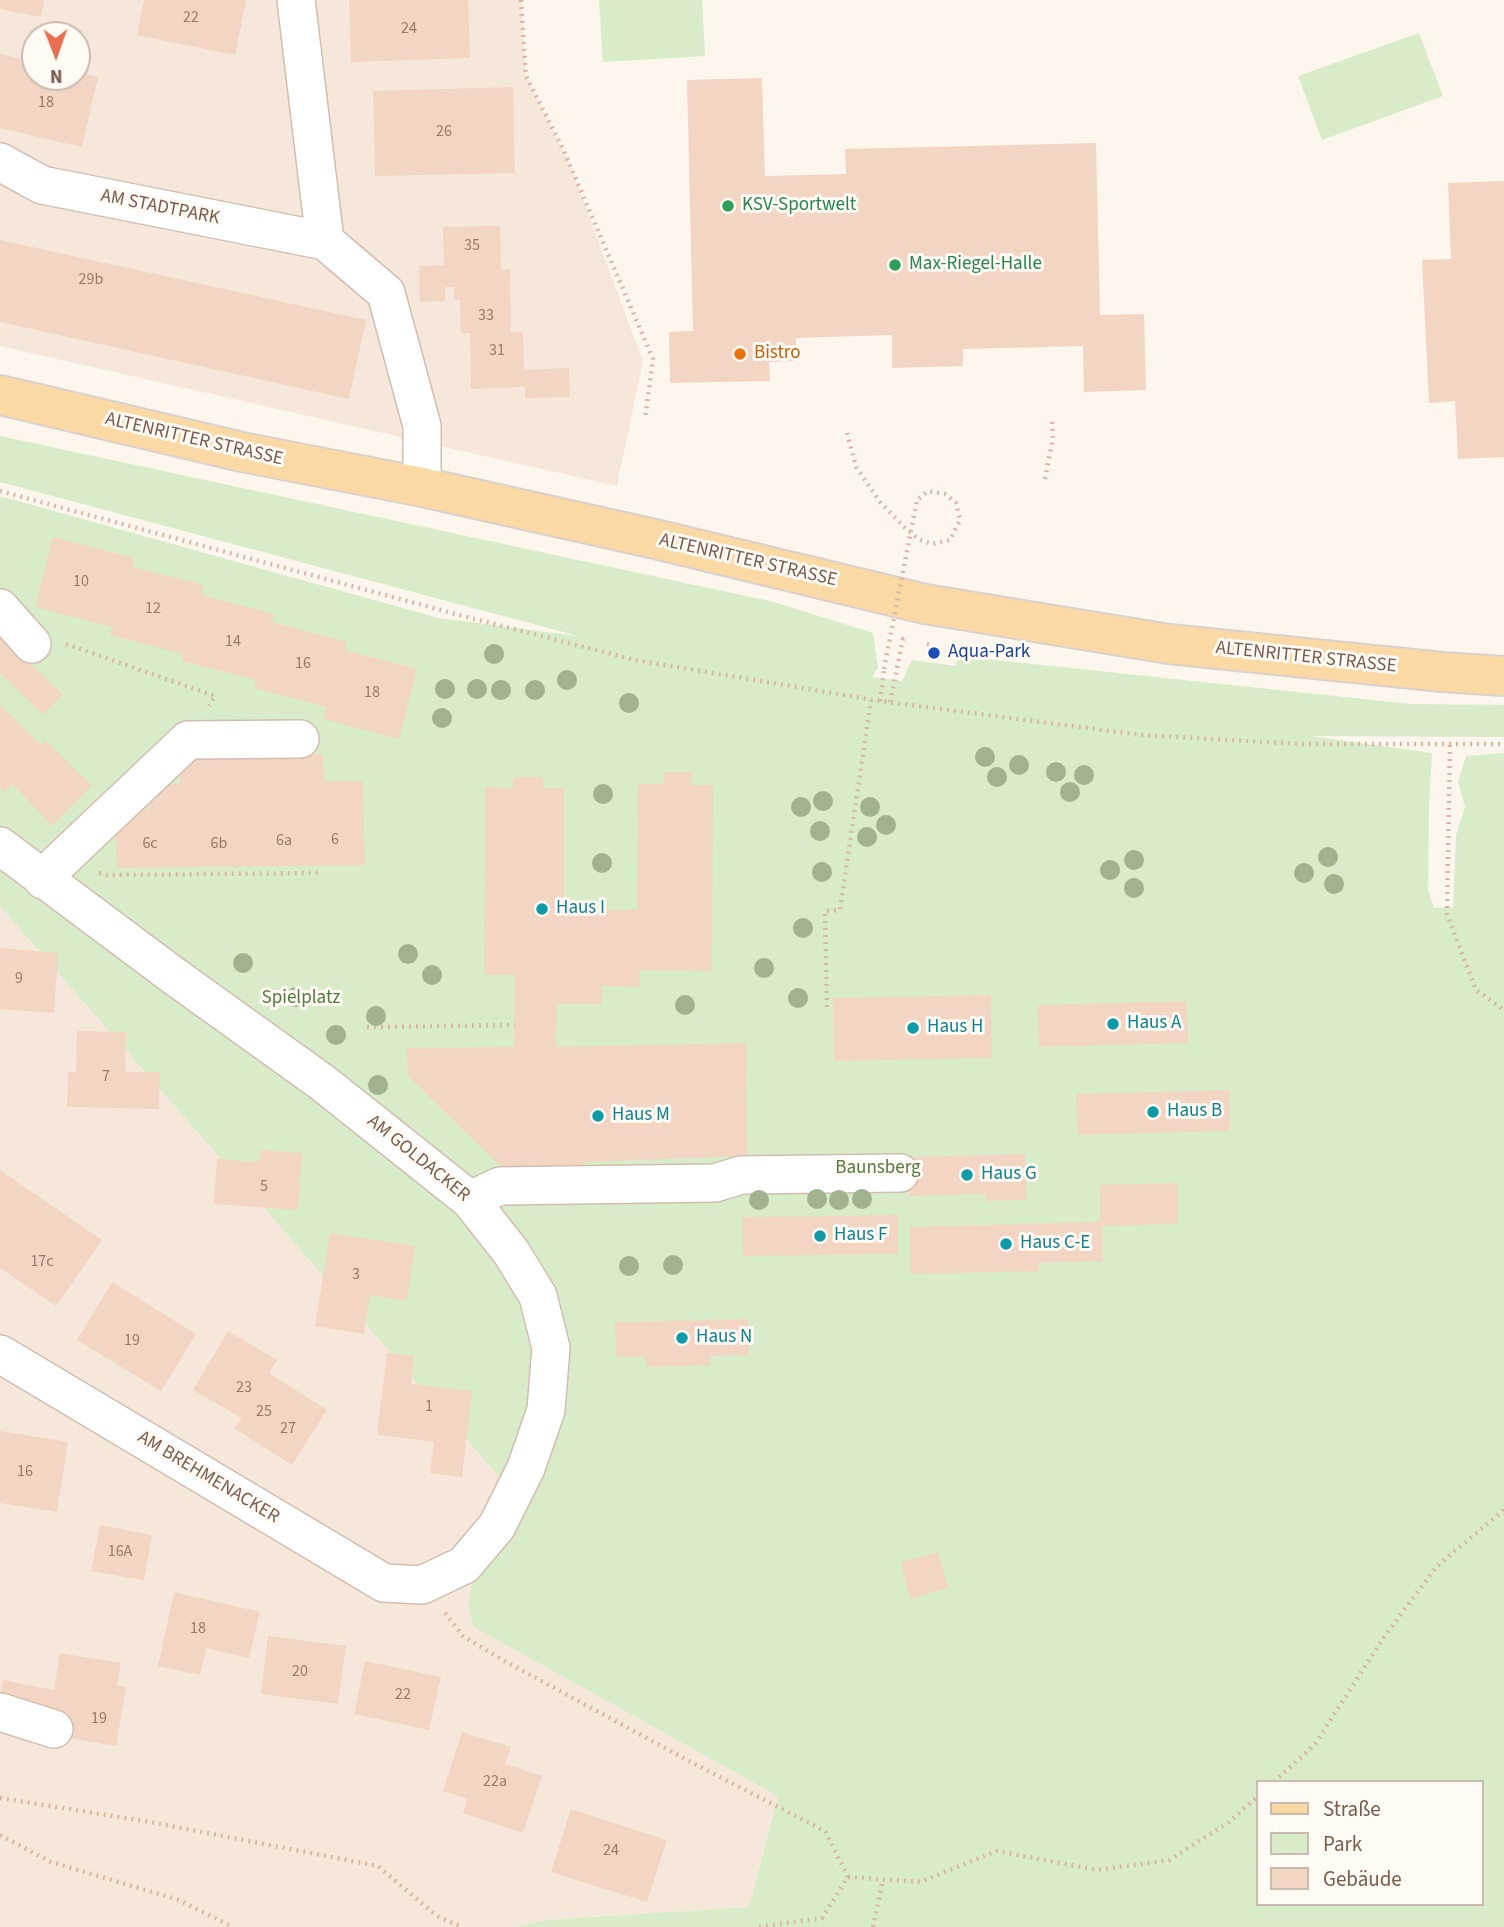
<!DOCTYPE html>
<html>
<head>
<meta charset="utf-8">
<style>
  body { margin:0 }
  #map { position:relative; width:1504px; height:1927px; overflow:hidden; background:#fdf6ec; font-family:"Source Sans 3",sans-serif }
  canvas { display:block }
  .legend { position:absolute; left:1256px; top:1780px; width:228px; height:126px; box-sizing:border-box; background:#fffaf3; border:2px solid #cabbb1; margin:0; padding:9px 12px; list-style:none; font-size:21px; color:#7a5c4d }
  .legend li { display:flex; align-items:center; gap:14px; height:35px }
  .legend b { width:35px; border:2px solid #cabbb1 }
  .north { position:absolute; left:21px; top:21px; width:70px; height:70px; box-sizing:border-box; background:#fffaf3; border:2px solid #cabbb1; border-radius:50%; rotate:179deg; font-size:19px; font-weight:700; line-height:28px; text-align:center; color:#7a5c4d }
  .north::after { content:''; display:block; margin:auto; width:24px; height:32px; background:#e76f51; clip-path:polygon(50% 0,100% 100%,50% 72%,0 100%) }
</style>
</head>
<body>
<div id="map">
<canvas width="1504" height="1927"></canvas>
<ul class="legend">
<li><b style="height:9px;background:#fbd9a5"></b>Straße</li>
<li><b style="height:19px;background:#d8ecc9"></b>Park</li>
<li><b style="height:19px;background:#f3d5c3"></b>Gebäude</li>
</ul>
<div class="north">N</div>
</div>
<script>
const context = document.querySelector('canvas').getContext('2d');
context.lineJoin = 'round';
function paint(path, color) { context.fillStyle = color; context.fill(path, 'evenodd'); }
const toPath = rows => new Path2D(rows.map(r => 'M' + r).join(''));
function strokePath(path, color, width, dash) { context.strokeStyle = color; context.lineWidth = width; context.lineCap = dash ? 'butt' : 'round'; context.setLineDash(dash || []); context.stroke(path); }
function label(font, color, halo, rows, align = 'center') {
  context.font = font + ' "Source Sans 3",sans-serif'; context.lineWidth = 6; context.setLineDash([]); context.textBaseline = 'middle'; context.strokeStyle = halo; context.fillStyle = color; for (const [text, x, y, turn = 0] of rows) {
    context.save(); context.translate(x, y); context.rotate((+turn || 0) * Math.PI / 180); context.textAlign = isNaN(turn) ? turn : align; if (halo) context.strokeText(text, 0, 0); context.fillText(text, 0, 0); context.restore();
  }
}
const residential = toPath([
  [0,0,521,0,526,76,569,162,643,361,617,486,0,346],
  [35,35,77,35,77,77,35,77],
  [0,498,778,1796,749,1907,545,1920,516,1927,0,1927]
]);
const green = toPath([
  [599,0,702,0,705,56,603,62],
  [1419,33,1443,96,1322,140,1298,76],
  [0,436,774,602,873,633,878,668,872,677,902,681,912,660,956,666,958,656,1410,704,1504,705,1504,737,1311,736,1432,753,1429,806,1428,890,1434,908,1453,907,1456,835,1465,807,1458,782,1466,756,1504,753,1504,1927,516,1927,545,1920,749,1907,778,1796,474,1627,468,1607,472,1584,508,1535,525,1506,0,906,0,496,439,618,578,636,0,482],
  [1257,1782,1481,1782,1481,1904,1257,1904]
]);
const building = toPath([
  [0,0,44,0,41,17,0,9],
  [144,0,246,0,235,55,137,35],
  [349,0,468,0,470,58,351,62],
  [0,54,35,62,35,77,77,77,77,72,98,77,82,147,0,128],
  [762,78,765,176,846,174,845,149,1096,143,1100,315,1144,314,1146,390,1084,392,1083,346,963,349,963,366,892,368,892,335,796,338,797,361,769,362,770,381,670,383,669,332,693,331,687,80],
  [513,87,515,173,375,176,373,91],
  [1504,181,1504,457,1458,459,1455,401,1429,403,1422,260,1451,259,1448,183],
  [500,226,501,269,510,269,511,332,523,332,524,370,569,368,570,397,525,398,525,387,471,389,470,333,461,333,460,300,454,300,454,287,445,287,445,301,420,302,419,266,444,265,443,227],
  [0,240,366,320,349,399,0,322],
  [53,537,134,558,132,567,204,585,201,595,274,614,272,622,347,642,345,650,417,669,399,739,323,719,326,707,254,688,256,680,182,661,183,654,110,635,112,627,35,607],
  [0,634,63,695,43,715,0,673],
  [0,705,41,745,45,740,92,786,52,826,13,784,4,792,0,788],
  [323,754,324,781,363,781,365,865,117,868,114,816,122,809,150,809,149,784,180,784,178,756],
  [664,772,692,772,691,785,713,785,712,971,640,970,640,987,602,986,602,1004,557,1004,556,1047,746,1043,747,1156,584,1162,584,1173,509,1174,408,1076,407,1048,514,1047,515,975,484,975,485,787,513,788,513,777,543,777,544,788,564,788,564,909,637,910,638,784,664,784],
  [0,948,58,953,54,1013,0,1009],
  [991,995,992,1058,834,1061,833,998],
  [1187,1001,1188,1043,1039,1047,1038,1005],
  [77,1031,126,1032,125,1072,160,1072,159,1109,67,1107,68,1072,76,1072],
  [1229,1090,1230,1131,1077,1135,1076,1094],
  [260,1150,302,1153,298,1210,214,1204,217,1159,259,1162],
  [1025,1154,1026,1200,986,1201,986,1194,909,1196,908,1157],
  [0,1170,102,1240,56,1306,0,1268],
  [1178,1183,1178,1224,1102,1226,1103,1261,1038,1263,1039,1271,911,1274,910,1227,1100,1222,1100,1185],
  [898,1215,898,1254,743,1256,742,1217],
  [330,1233,415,1246,407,1301,370,1295,364,1334,315,1326],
  [112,1282,196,1334,161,1391,77,1340],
  [748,1319,749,1355,710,1356,711,1365,646,1367,646,1357,616,1357,615,1322],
  [228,1331,277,1360,269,1373,327,1410,292,1465,234,1428,242,1418,193,1390],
  [387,1353,414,1356,411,1384,472,1391,462,1477,430,1473,434,1442,377,1435],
  [0,1431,68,1442,57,1512,0,1503],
  [100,1525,152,1535,144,1580,91,1571],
  [938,1552,948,1588,910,1599,901,1562],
  [174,1592,260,1612,249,1658,206,1648,200,1675,158,1666],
  [268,1636,346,1646,338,1704,261,1694],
  [60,1653,121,1663,117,1685,126,1687,116,1746,64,1737,0,1695,3,1680,54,1690],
  [365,1661,441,1677,429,1730,354,1714],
  [462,1732,511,1747,505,1764,542,1776,523,1833,463,1813,467,1799,443,1791],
  [571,1809,667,1840,647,1902,551,1872]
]);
const path = toPath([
  [521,0,526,76,563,149,653,359,645,419],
  [847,433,856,467,880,502,903,526,918,539,932,544,950,540,960,520,956,503,945,494,928,491,917,500],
  [1045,479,1053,438,1052,418],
  [0,491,463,616,635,660,880,701,1141,735,1302,744,1504,744],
  [66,644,215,696,209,706],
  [927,644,932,645,934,653],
  [880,701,884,669],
  [890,702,903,639,908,640],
  [1450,745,1447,914,1476,990,1504,1010],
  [99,873,107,875,319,873],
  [827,1007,825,911,840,910,871,700],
  [367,1027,515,1025],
  [445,1613,463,1636,501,1659,689,1761,825,1831,848,1877,822,1918,758,1927],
  [1274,1782,1315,1744,1384,1637,1437,1566,1504,1510],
  [0,1798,150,1822,378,1866,437,1916,462,1927],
  [0,1835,51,1862,179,1900,233,1927],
  [848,1877,920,1882,997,1851,1097,1870,1169,1860,1229,1822,1257,1797],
  [873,1927,883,1879]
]);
const minor = toPath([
  [296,0,325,241,386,293,422,426,422,487],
  [0,162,42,185,325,241],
  [0,608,32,644],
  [0,846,174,976,323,1083,470,1200,511,1252,538,1296,551,1348,546,1410,526,1468,497,1526,464,1565,422,1585,384,1583,0,1354],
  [43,880,57,864,188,740,300,739],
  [470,1200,500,1186,715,1183,741,1175,900,1173],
  [0,1712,54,1729]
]);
const major = toPath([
  [0,395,242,452,422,487,655,539,925,604,1169,644,1442,672,1504,676]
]);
const pathBridge = toPath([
  [884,669,917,500]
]);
const trees = [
  [494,654],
  [567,680],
  [445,689],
  [477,689],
  [501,690],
  [535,690],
  [629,703],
  [442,718],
  [985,757],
  [1019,765],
  [1056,772],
  [1084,775],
  [997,777],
  [1070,792],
  [603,794],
  [823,801],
  [801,807],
  [870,807],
  [886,825],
  [820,831],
  [867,837],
  [1328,857],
  [1134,860],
  [602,863],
  [1110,870],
  [822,872],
  [1304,873],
  [1334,884],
  [1134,888],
  [803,928],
  [408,954],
  [243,963],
  [764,968],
  [432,975],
  [296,997],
  [798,998],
  [685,1005],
  [376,1016],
  [336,1035],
  [378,1085],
  [817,1199],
  [862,1199],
  [759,1200],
  [839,1200],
  [673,1265],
  [629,1266]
];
const markers = [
  [728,206,7,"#2e9e5b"],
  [895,265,7,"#2e9e5b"],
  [740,354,7,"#e8710a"],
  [934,653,7,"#1a4fb4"],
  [542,909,7,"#0f9aa8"],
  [1113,1024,7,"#0f9aa8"],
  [913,1028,7,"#0f9aa8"],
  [1153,1112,7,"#0f9aa8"],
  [598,1116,7,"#0f9aa8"],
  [967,1175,7,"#0f9aa8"],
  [820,1236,7,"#0f9aa8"],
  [1006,1244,7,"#0f9aa8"],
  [682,1338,7,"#0f9aa8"]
];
const numberNames = [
  ["22",191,18],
  ["24",409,29],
  ["18",46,103],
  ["26",444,132],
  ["35",472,246],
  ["29b",91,280],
  ["33",486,316],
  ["31",497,351],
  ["10",81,582],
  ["12",153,609],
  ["14",233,642],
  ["16",303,664],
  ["18",372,693],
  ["6",335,840],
  ["6a",284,841],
  ["6c",150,844],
  ["6b",219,844],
  ["9",19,979],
  ["7",106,1077],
  ["5",264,1187],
  ["17c",42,1262],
  ["3",356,1275],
  ["19",132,1341],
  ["23",244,1388],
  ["1",429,1407],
  ["25",264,1412],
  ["27",288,1429],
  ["16",25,1472],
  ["16A",120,1552],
  ["18",198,1629],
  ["20",300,1672],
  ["22",403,1695],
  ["19",99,1719],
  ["22a",495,1782],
  ["24",611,1851]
];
const leisureNames = [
  ["KSV-Sportwelt",742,206],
  ["Max-Riegel-Halle",909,265]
];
const streetNames = [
  ["AM STADTPARK",160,208,11],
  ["ALTENRITTER STRASSE",194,440,13],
  ["ALTENRITTER STRASSE",748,561,13],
  ["ALTENRITTER STRASSE",1306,658,6],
  ["AM GOLDACKER",418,1159,39],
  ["AM BREHMENACKER",208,1478,31]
];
const foodNames = [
  ["Bistro",754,354]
];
const transitNames = [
  ["Aqua-Park",948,653]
];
const cultureNames = [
  ["Haus I",556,909],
  ["Haus A",1127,1024],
  ["Haus H",927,1028],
  ["Haus B",1167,1112],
  ["Haus M",612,1116],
  ["Haus G",981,1175],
  ["Haus F",834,1236],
  ["Haus C-E",1020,1244],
  ["Haus N",696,1338]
];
const parkNames = [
  ["Spielplatz",301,999],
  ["Baunsberg",878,1169]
];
paint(residential, '#f5e8da');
paint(green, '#d8ecc9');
paint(building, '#f3d5c3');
strokePath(minor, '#d1beb0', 40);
strokePath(major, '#dad1cd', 42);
strokePath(path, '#d9b8a5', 4.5, [2, 5]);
strokePath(minor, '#fff', 37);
strokePath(major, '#fbd9a5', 38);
strokePath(pathBridge, '#d9b8a5', 4.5, [2, 5]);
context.fillStyle = '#a0b28e';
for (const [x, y] of trees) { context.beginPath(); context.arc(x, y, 10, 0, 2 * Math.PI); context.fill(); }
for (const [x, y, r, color] of markers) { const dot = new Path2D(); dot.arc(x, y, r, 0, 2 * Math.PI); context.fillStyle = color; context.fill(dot); strokePath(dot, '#fffaf3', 2.5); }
label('16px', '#987a6a', null, numberNames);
label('19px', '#27864d', '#fffaf3', leisureNames, 'left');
label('19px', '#7a5c4d', '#fffaf3', streetNames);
label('19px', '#c56008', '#fffaf3', foodNames, 'left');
label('19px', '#164399', '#fffaf3', transitNames, 'left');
label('19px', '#0d838f', '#fffaf3', cultureNames, 'left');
label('19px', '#537a41', '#fffaf3', parkNames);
</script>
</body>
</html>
